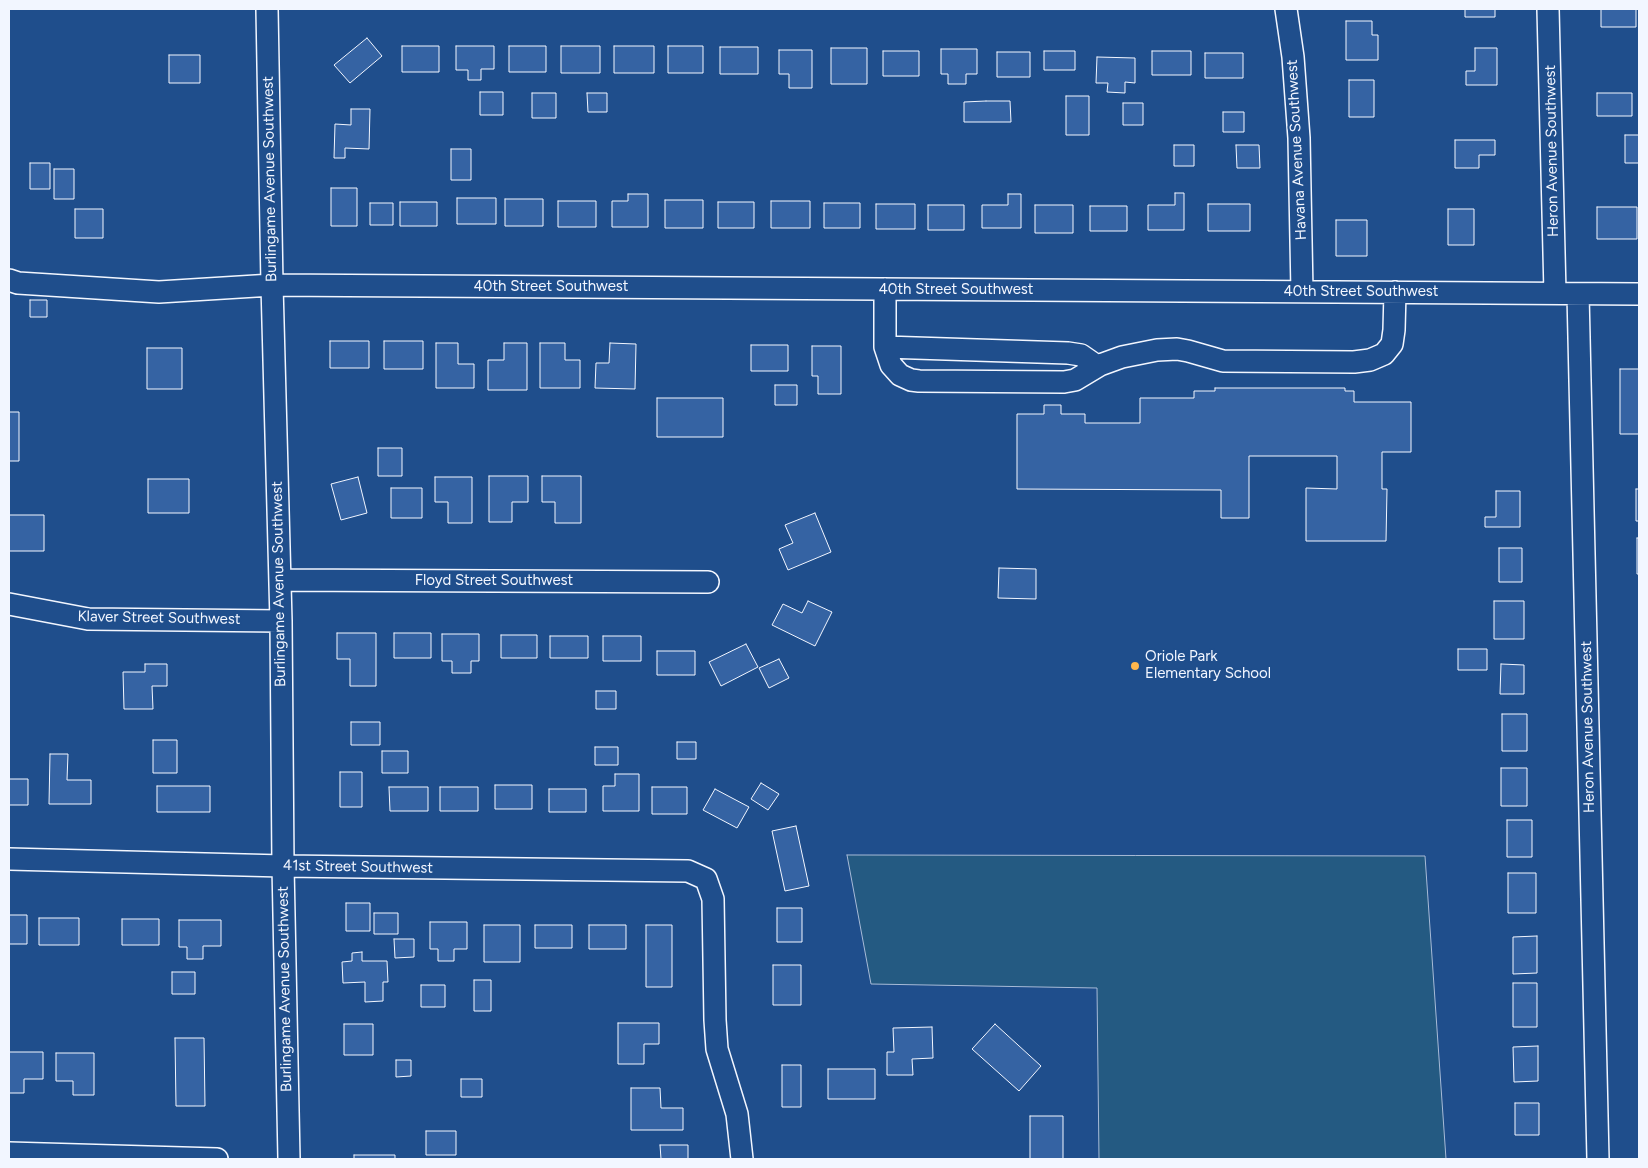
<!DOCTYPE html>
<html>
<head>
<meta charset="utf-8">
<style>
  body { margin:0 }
  #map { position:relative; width:1648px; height:1168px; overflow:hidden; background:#1f4e8c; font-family:Figtree,sans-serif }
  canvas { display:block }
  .frame { position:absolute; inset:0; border:10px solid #f2f6ff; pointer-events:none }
</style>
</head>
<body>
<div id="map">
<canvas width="1648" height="1168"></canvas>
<div class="frame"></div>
</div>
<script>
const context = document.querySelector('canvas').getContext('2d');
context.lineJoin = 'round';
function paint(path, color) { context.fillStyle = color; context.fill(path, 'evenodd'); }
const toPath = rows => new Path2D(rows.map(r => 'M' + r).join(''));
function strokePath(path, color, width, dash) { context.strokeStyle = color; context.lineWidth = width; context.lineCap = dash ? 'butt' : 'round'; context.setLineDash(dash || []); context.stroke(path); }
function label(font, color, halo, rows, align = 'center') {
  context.font = font + ' Figtree,sans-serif'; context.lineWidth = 4; context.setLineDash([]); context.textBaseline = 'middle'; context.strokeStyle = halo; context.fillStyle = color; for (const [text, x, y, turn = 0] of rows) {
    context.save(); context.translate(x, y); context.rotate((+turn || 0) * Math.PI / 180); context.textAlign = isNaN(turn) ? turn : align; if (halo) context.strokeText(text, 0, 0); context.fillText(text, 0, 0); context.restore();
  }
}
const green = toPath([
  [847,855,1425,856,1446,1159,1099,1159,1097,988,871,984,847,855]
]);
const building = toPath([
  [1465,9,1495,9,1495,17,1465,17,1465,9],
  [1601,9,1636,9,1636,27,1601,27,1601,9],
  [1346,21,1372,21,1372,35,1378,35,1378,60,1346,60,1346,21],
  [367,38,382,56,350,83,334,65,367,38],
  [402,46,439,46,439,72,402,72,402,46],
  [456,46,494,46,494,69,481,69,481,80,468,80,468,70,456,70,456,46],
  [509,46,546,46,546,72,509,72,509,46],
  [561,46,600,46,600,73,561,73,561,46],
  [614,46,654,46,654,73,614,73,614,46],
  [668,46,703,46,703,73,668,73,668,46],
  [720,47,758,47,758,74,720,74,720,47],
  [831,48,867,48,867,84,831,84,831,48],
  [1475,48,1497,48,1497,85,1466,85,1466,71,1475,71,1475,48],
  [941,49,977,49,977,74,966,74,966,84,948,84,948,74,941,74,941,49],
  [779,50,812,50,812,88,789,88,789,74,779,74,779,50],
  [883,51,919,51,919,76,883,76,883,51],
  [1044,51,1075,51,1075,70,1044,70,1044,51],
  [1152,51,1191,51,1191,75,1152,75,1152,51],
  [997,52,1030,52,1030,77,997,77,997,52],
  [1205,53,1243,53,1243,78,1205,78,1205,53],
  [169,55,200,55,200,83,169,83,169,55],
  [1097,57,1135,58,1135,83,1125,82,1125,93,1107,92,1108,83,1096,83,1097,57],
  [1349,80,1374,80,1374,117,1349,117,1349,80],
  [480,92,503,92,503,115,480,115,480,92],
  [532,93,556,93,556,118,532,118,532,93],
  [587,93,607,93,607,112,588,112,587,93],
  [1597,93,1632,93,1632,116,1597,116,1597,93],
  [1066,96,1089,96,1089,135,1066,135,1066,96],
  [986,101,1010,101,1011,122,964,122,964,102,986,101],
  [1123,103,1143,103,1143,125,1123,125,1123,103],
  [351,109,370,109,369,149,345,148,345,158,334,158,335,124,351,125,351,109],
  [1223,112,1244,112,1244,132,1223,132,1223,112],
  [1625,135,1639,135,1639,163,1625,163,1625,135],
  [1455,140,1495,140,1495,155,1479,155,1479,168,1455,168,1455,140],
  [1174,145,1194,145,1194,166,1174,166,1174,145],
  [1236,145,1259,145,1260,168,1237,168,1236,145],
  [451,149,471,149,471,180,451,180,451,149],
  [30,163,50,163,50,189,30,189,30,163],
  [54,169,74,169,74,199,54,199,54,169],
  [331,188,357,188,357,226,331,226,331,188],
  [1175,193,1184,193,1184,230,1148,230,1148,205,1175,205,1175,193],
  [628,194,648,194,648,227,612,227,612,201,628,201,628,194],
  [1008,194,1021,194,1021,228,982,228,982,205,1008,205,1008,194],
  [457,198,496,198,496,224,457,224,457,198],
  [505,199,543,199,543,226,505,226,505,199],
  [665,200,703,200,703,228,665,228,665,200],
  [558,201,596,201,596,227,558,227,558,201],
  [771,201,810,201,810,228,771,228,771,201],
  [400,202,437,202,437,226,400,226,400,202],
  [718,202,754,202,754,228,718,228,718,202],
  [370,203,393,203,393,225,370,225,370,203],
  [824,203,860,203,860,228,824,228,824,203],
  [876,204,915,204,915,229,876,229,876,204],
  [1208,204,1250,204,1250,231,1208,231,1208,204],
  [928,205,964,205,964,230,928,230,928,205],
  [1035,205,1073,205,1073,233,1035,233,1035,205],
  [1090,206,1127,206,1127,231,1090,231,1090,206],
  [1597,207,1637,207,1637,239,1597,239,1597,207],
  [75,209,103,209,103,238,75,238,75,209],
  [1448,209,1474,209,1474,245,1448,245,1448,209],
  [1336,220,1367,220,1367,256,1336,256,1336,220],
  [30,300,47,300,47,317,30,317,30,300],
  [330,341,369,341,369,368,330,368,330,341],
  [384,341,423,341,423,369,384,369,384,341],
  [436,343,458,343,458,364,474,364,474,388,436,388,436,343],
  [504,343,527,343,527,390,488,390,488,360,504,360,504,343],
  [540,343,565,343,565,360,580,360,580,388,540,388,540,343],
  [610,343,636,344,635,389,595,388,596,363,609,363,610,343],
  [751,345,788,345,788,371,751,371,751,345],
  [812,346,841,346,841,394,818,394,818,376,812,376,812,346],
  [147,348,182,348,182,389,147,389,147,348],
  [1620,369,1639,369,1639,434,1620,434,1620,369],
  [775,385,797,385,797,405,775,405,775,385],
  [1215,388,1345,388,1345,391,1354,391,1354,402,1411,402,1411,452,1382,452,1382,489,1387,489,1386,541,1306,541,1306,488,1337,489,1337,456,1249,456,1249,518,1221,518,1221,490,1017,489,1017,414,1044,414,1044,405,1061,405,1061,414,1085,414,1085,423,1140,423,1140,398,1194,398,1194,391,1215,391,1215,388],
  [657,398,723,398,723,437,657,437,657,398],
  [9,412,19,412,19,461,9,461,9,412],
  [378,448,402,448,402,476,378,476,378,448],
  [489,476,528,476,528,502,512,502,512,522,489,522,489,476],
  [542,476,581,476,581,523,555,523,555,502,542,502,542,476],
  [358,477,367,513,341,520,331,484,358,477],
  [435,477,472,477,472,523,448,523,448,502,435,502,435,477],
  [148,479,189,479,189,513,148,513,148,479],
  [391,488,422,488,422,518,391,518,391,488],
  [1636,489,1639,489,1639,521,1636,521,1636,489],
  [1496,491,1520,491,1520,527,1485,527,1485,517,1496,517,1496,491],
  [815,513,831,552,788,570,779,549,793,543,785,525,815,513],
  [9,515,44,515,44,551,9,551,9,515],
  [1637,538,1639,538,1639,574,1637,574,1637,538],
  [1499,548,1522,548,1522,582,1499,582,1499,548],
  [999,568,1036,569,1036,599,998,598,999,568],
  [808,601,832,612,815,646,772,625,783,604,802,613,808,601],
  [1494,601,1524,601,1524,639,1494,639,1494,601],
  [337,633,376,633,376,686,350,686,350,659,337,659,337,633],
  [394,633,431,633,431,658,394,658,394,633],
  [442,634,479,634,479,661,471,661,471,673,452,673,452,661,442,661,442,634],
  [501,635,537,635,537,658,501,658,501,635],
  [550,636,588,636,588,658,550,658,550,636],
  [603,636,641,636,641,661,603,661,603,636],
  [746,644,758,667,721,686,709,662,746,644],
  [1458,649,1487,649,1487,670,1458,670,1458,649],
  [657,651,695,651,695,675,657,675,657,651],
  [779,659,789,678,769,688,759,668,779,659],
  [145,664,167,664,167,686,152,686,153,709,124,709,123,672,145,672,145,664],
  [1501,664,1524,665,1524,694,1500,694,1501,664],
  [596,691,616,691,616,709,596,709,596,691],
  [1502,714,1527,714,1527,751,1502,751,1502,714],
  [351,722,380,722,380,745,351,745,351,722],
  [153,740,177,740,177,773,153,773,153,740],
  [677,742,696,742,696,759,677,759,677,742],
  [595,747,618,747,618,765,595,765,595,747],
  [382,751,408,751,408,773,382,773,382,751],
  [50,754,68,754,67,780,91,780,91,804,49,804,50,754],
  [1501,768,1527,768,1527,806,1501,806,1501,768],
  [340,772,362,772,362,807,340,807,340,772],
  [615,774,639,774,639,811,603,811,603,786,615,786,615,774],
  [9,779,28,779,28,805,9,805,9,779],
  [761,783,779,794,768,810,751,799,761,783],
  [495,785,532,785,532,809,495,809,495,785],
  [157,786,210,786,210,812,157,812,157,786],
  [389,787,428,787,428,811,390,811,389,787],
  [440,787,478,787,478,811,440,811,440,787],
  [652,787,687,787,687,814,652,814,652,787],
  [549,789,586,789,586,812,549,812,549,789],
  [715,789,749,807,737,828,703,810,715,789],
  [1507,820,1532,820,1532,857,1507,857,1507,820],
  [796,826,809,886,785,891,772,831,796,826],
  [1508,873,1536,873,1536,913,1508,913,1508,873],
  [346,903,370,903,370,931,346,931,346,903],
  [777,908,802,908,802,942,777,942,777,908],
  [374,913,398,913,398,934,374,934,374,913],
  [9,915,27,915,27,944,9,944,9,915],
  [39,918,79,918,79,945,39,945,39,918],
  [122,919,159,919,159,945,122,945,122,919],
  [179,920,221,920,221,946,203,946,203,959,187,959,187,947,179,947,179,920],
  [430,922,467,922,467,949,454,949,454,961,438,961,438,949,430,949,430,922],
  [484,925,520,925,520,962,484,962,484,925],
  [535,925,572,925,572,948,535,948,535,925],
  [589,925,626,925,626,949,589,949,589,925],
  [646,925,672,925,672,987,646,987,646,925],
  [1537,936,1537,973,1513,974,1513,937,1537,936],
  [394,939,414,939,414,957,395,958,394,939],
  [362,952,362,961,387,961,388,982,383,982,383,1001,365,1002,365,982,343,983,342,962,352,961,352,953,362,952],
  [773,965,801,965,801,1005,773,1005,773,965],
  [172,972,195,972,195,994,172,994,172,972],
  [474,980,491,980,491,1011,474,1011,474,980],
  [1513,983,1537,983,1537,1027,1513,1027,1513,983],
  [421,985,445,985,445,1007,421,1007,421,985],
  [618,1023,659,1023,659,1044,644,1044,644,1064,618,1064,618,1023],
  [344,1024,373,1024,373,1055,344,1055,344,1024],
  [995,1024,1041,1066,1019,1091,972,1049,995,1024],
  [932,1027,933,1058,912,1059,913,1075,887,1075,887,1052,894,1052,893,1028,932,1027],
  [175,1038,204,1038,205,1106,176,1106,175,1038],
  [1538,1046,1538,1081,1514,1082,1513,1047,1538,1046],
  [9,1052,43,1052,43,1079,24,1079,24,1093,9,1093,9,1052],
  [56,1053,94,1053,94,1095,73,1095,73,1081,56,1081,56,1053],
  [396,1060,411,1060,411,1076,396,1077,396,1060],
  [782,1065,801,1065,801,1107,782,1107,782,1065],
  [828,1069,875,1069,875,1099,828,1099,828,1069],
  [461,1079,482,1079,482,1097,461,1097,461,1079],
  [631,1088,660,1088,661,1108,683,1108,683,1130,631,1130,631,1088],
  [1515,1103,1539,1103,1539,1135,1515,1135,1515,1103],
  [1030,1116,1063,1116,1063,1159,1030,1159,1030,1116],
  [426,1131,456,1131,456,1155,426,1155,426,1131],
  [660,1145,688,1145,688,1159,661,1159,660,1145],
  [354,1155,395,1155,395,1159,354,1159,354,1155]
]);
const minor = toPath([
  [267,9,272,285,281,621,283,866,289,1159],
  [1286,9,1293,57,1299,138,1302,292],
  [1548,9,1555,293],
  [9,280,18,283,159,292,272,285,1639,294],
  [885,289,885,347,891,365,900,375,911,380,919,381,1064,382,1075,380,1100,365,1122,357,1157,350,1177,349,1188,351,1223,361,1354,362,1370,360,1384,354,1392,344,1394,330,1395,292],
  [1578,294,1598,1159],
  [885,347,1068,353,1081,355,1094,364,1100,365],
  [280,580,708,582],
  [9,604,88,619,281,621],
  [9,859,283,866,688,871,706,879,713,899,715,1020,717,1049,737,1114,742,1159],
  [9,1153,217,1159]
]);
const markers = [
  [1135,666,5,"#ffb74d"]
];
const streetNames = [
  ["Havana Avenue Southwest",1297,150,-93],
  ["Heron Avenue Southwest",1552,151,-91],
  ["Burlingame Avenue Southwest",270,179,-91],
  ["40th Street Southwest",551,287],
  ["40th Street Southwest",956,290],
  ["40th Street Southwest",1361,292],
  ["Floyd Street Southwest",494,581],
  ["Burlingame Avenue Southwest",279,584,-91],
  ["Klaver Street Southwest",159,618,1],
  ["Heron Avenue Southwest",1588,727,-91],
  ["41st Street Southwest",358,867,1],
  ["Burlingame Avenue Southwest",285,989,-91]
];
const poiNames = [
  ["Oriole Park",1145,657],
  ["Elementary School",1145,674]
];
paint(green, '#245a82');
strokePath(green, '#a8bbd7', 1);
paint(building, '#3563a3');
strokePath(building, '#f2f6ff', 1);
strokePath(minor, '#f2f6ff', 24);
strokePath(minor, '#1f4e8c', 21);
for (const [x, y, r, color] of markers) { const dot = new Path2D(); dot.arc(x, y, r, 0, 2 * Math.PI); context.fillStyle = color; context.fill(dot); strokePath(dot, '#1f4e8c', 2); }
label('15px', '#f2f6ff', '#1f4e8c', streetNames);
label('15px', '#f2f6ff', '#1f4e8c', poiNames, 'left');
</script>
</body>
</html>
